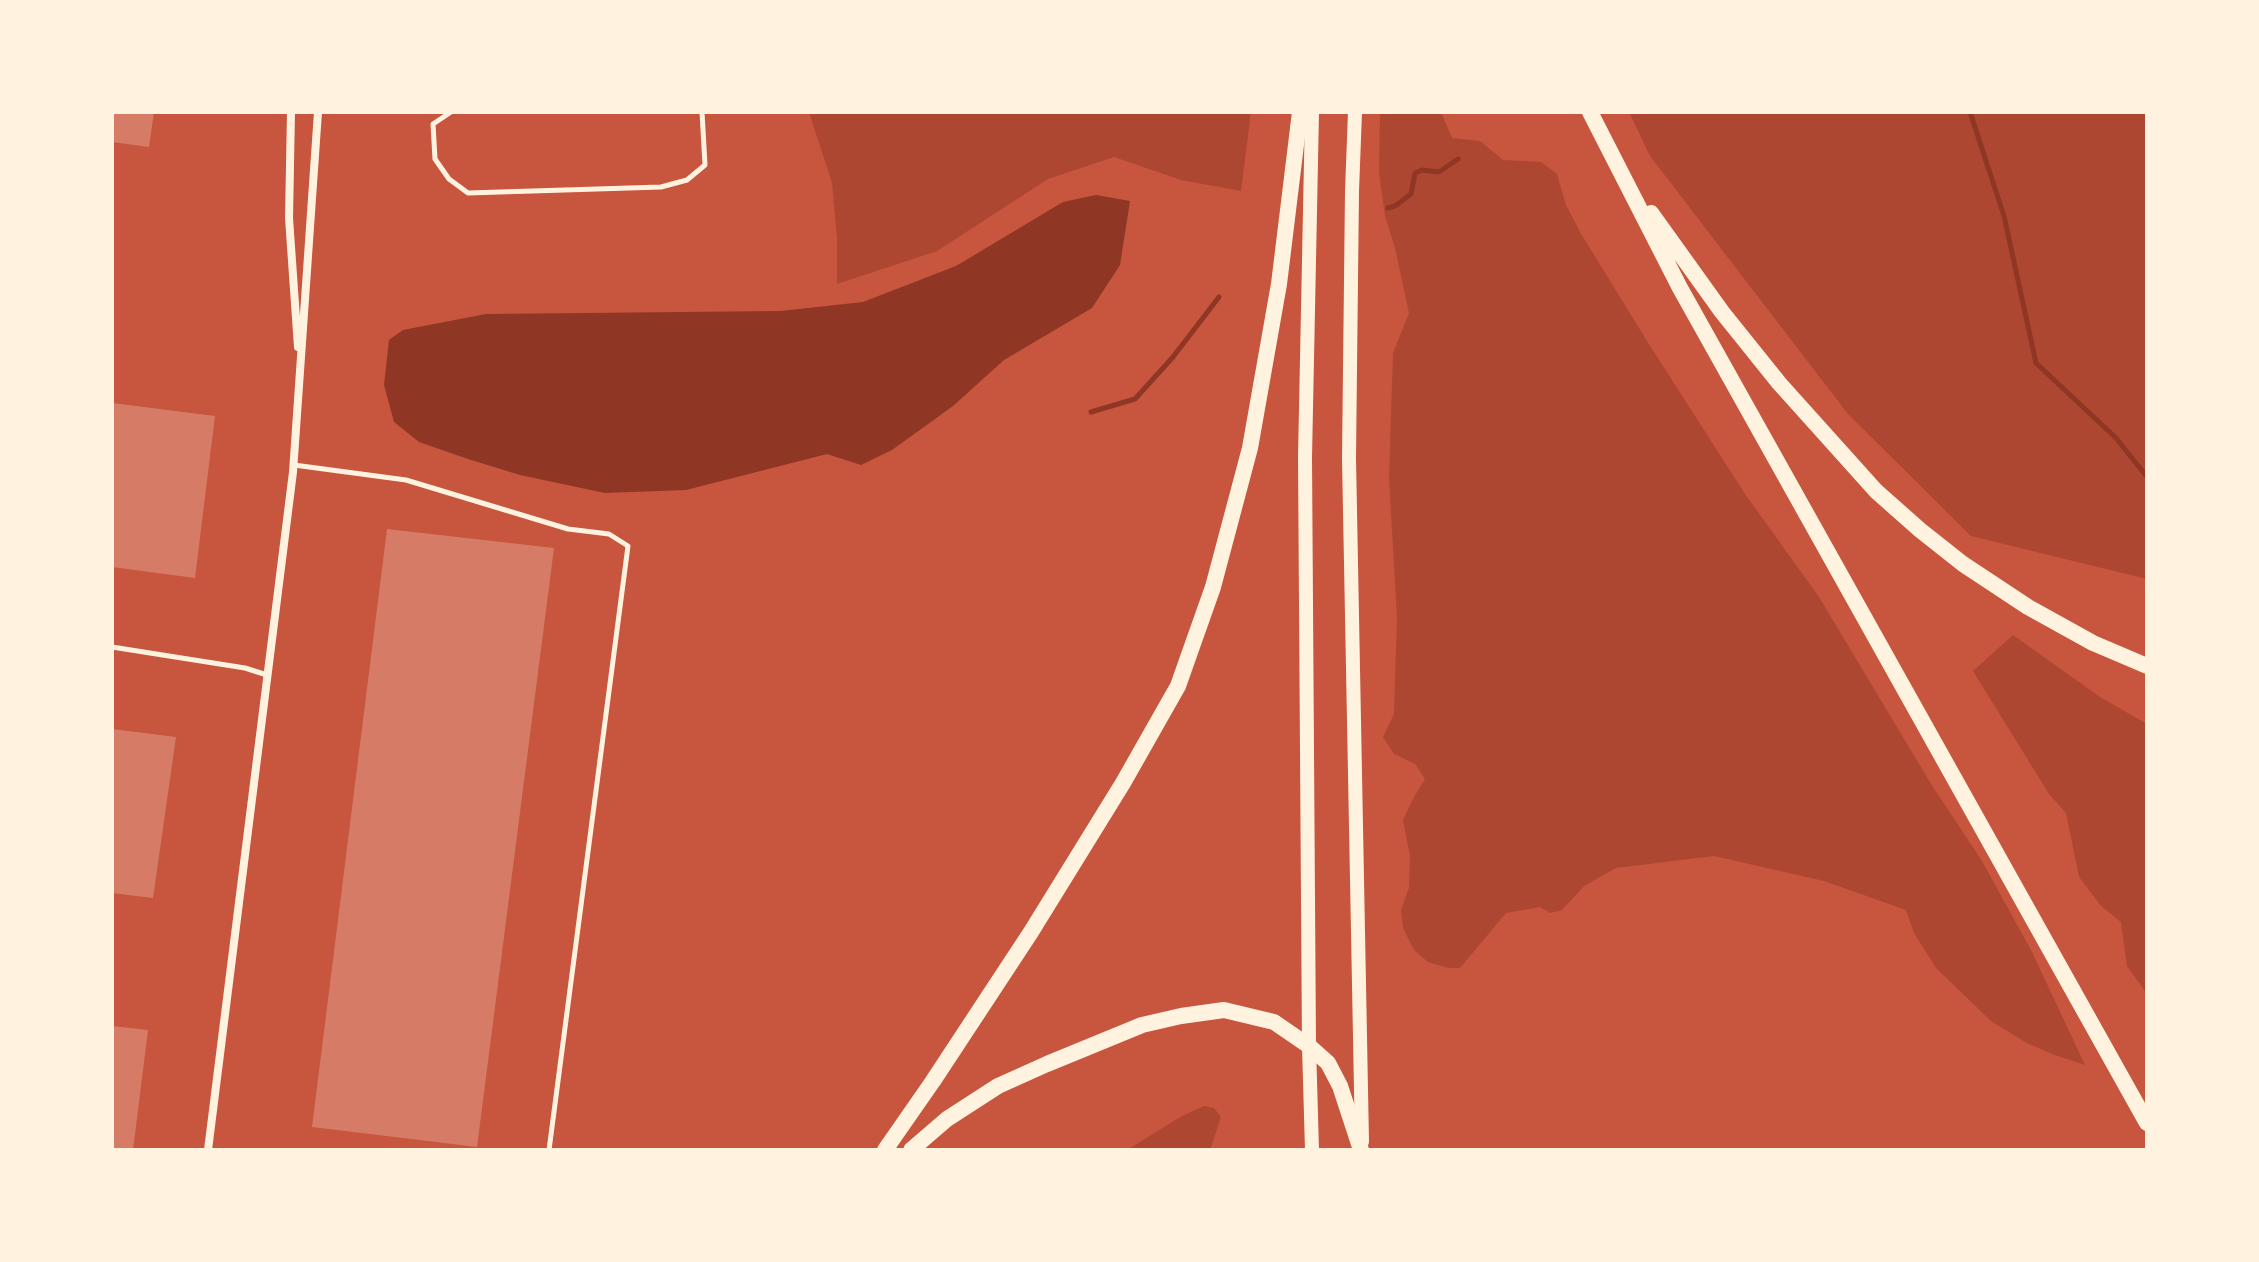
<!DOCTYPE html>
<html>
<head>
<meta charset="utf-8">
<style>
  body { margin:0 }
  #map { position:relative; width:2259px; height:1262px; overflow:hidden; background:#c8553d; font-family:"DM Sans",sans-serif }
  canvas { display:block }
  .frame { position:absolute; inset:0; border:114px solid #fff3e0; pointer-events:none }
</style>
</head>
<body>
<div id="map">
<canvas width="2259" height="1262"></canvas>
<div class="frame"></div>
</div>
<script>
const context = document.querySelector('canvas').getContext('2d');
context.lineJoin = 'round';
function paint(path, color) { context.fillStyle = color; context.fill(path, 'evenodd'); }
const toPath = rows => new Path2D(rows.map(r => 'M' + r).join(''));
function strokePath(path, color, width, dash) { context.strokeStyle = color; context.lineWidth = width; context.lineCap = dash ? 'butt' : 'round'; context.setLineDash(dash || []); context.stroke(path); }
const green = toPath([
  [809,112,1251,112,1241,191,1181,180,1114,157,1048,179,937,251,837,284,837,238,832,183],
  [1380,112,1441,112,1452,138,1480,141,1503,160,1541,162,1557,174,1566,205,1580,232,1647,341,1745,494,1819,597,1931,784,1982,861,2032,952,2085,1065,2052,1054,2025,1042,1991,1021,1936,968,1914,933,1906,910,1824,881,1714,856,1616,868,1584,886,1562,910,1550,913,1540,907,1506,913,1460,968,1448,968,1428,962,1414,950,1403,928,1401,910,1409,888,1410,856,1403,820,1414,797,1425,779,1415,764,1394,754,1383,737,1394,714,1397,617,1389,478,1393,353,1409,313,1395,248,1385,216,1379,173],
  [1629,112,2147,112,2147,579,1971,536,1848,414,1650,156],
  [2013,635,2100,697,2147,724,2147,994,2127,966,2121,922,2101,906,2079,877,2066,813,2049,794,1973,671],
  [1204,1106,1214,1108,1221,1117,1210,1150,1127,1150,1182,1116]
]);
const water = toPath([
  [1096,195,1130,201,1120,265,1092,308,1004,360,953,406,892,450,861,465,827,454,686,490,605,493,520,475,468,459,419,442,394,422,384,385,389,340,403,330,486,314,781,311,863,302,956,266,1063,202]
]);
const stream = toPath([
  [1970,112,2004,216,2036,363,2116,438,2147,477],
  [1388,208,1395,206,1411,194,1415,173,1422,170,1439,172,1458,159],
  [1091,412,1135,399,1173,357,1219,297]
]);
const building = toPath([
  [112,112,154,112,149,147,112,142],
  [112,403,215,416,195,578,112,567],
  [387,529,554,548,477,1147,312,1127],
  [112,729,176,737,153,898,112,893],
  [112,1026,148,1030,133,1150,112,1150]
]);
const service = toPath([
  [451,112,433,124,435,159,449,179,468,193,661,187,687,180,705,165,702,112],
  [294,465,406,480,568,529,609,534,628,546,549,1150],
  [112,647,245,668,267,675]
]);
const minor = toPath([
  [291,112,289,218,298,347],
  [208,1150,293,472,318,112]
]);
const primary = toPath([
  [1355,112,1352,191,1349,458,1362,1142],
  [1312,1150,1309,1046,1305,457,1312,112]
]);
const motorway = toPath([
  [1590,112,1680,288,2147,1123],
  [1651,213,1722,312,1779,383,1876,491,1920,530,1963,564,2028,607,2093,643,2147,666],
  [885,1150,933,1081,1031,932,1123,783,1178,686,1213,587,1250,448,1279,284,1300,112],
  [911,1150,947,1119,998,1086,1047,1064,1142,1025,1181,1016,1224,1010,1274,1022,1309,1046,1328,1063,1340,1086,1361,1150]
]);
paint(green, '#ae4732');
paint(water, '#8f3625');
strokePath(stream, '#8f3625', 5);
paint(building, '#d67c66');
strokePath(service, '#fff3e0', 5);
strokePath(minor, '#fff3e0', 8);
strokePath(primary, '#fff3e0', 14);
strokePath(motorway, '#fff3e0', 16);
</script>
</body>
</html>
